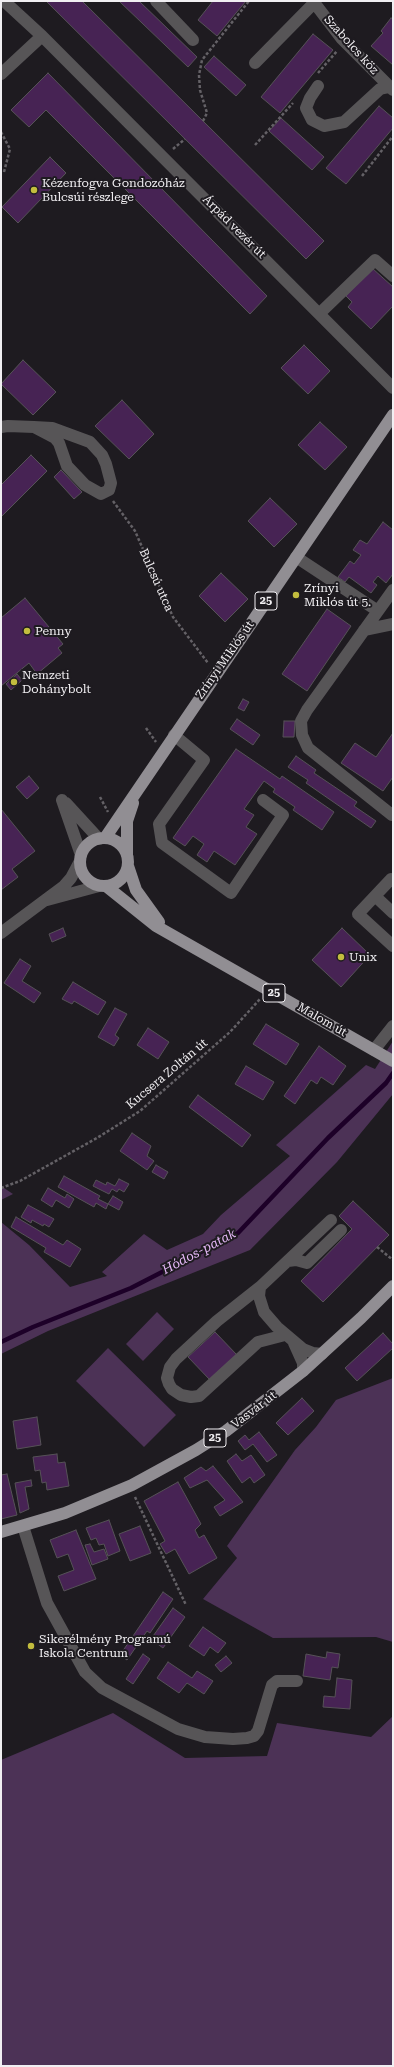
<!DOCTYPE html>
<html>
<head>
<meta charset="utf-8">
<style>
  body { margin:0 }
  #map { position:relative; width:394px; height:2067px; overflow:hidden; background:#1e1b20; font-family:"Roboto Serif",serif }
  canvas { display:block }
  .frame { position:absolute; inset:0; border:2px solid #f1eff2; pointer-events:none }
</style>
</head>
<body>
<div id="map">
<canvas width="394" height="2067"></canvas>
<div class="frame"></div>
</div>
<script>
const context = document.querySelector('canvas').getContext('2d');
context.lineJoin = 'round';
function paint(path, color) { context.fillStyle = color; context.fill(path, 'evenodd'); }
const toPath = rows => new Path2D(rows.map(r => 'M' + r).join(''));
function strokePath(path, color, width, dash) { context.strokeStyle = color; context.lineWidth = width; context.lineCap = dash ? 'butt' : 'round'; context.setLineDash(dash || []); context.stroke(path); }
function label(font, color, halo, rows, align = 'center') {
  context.font = font + ' "Roboto Serif",serif'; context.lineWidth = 4; context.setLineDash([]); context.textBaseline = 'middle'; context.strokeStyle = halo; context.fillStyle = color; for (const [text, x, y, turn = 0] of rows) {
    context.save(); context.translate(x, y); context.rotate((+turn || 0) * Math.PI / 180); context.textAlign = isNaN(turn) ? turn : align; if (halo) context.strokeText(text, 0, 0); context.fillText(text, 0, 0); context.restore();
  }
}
const green = toPath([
  [393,1041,393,1094,337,1162,250,1250,48,1331,1,1354,1,1222,29,1245,70,1287,107,1276,102,1272,144,1234,167,1250,203,1234,221,1215,290,1156,276,1145,366,1065,375,1069],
  [1,1186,13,1194,1,1200],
  [157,1312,174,1329,143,1361,126,1344],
  [108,1348,176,1415,144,1447,76,1381],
  [393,1378,393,1642,376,1637,273,1638,203,1599,237,1558,227,1546,295,1450,316,1427,336,1400],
  [113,1713,185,1758,267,1756,277,1723,371,1737,393,1716,393,2066,1,2066,1,1760]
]);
const stream = toPath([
  [1,1342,33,1327,131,1288,238,1233,328,1138,386,1083,393,1073]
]);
const building = toPath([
  [46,1,82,1,324,241,306,259,46,1],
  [119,1,139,1,197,57,188,67,119,1],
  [213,1,246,1,217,36,198,20,213,1],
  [391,18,393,19,393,65,371,46,383,33,381,31,391,18],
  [313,34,333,50,280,113,261,97,313,34],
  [214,56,246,85,236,96,204,67,214,56],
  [48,73,267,296,250,314,46,110,29,127,11,110,48,73],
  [379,106,393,118,393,128,346,184,326,168,379,106],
  [281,118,324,157,312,170,269,131,281,118],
  [50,157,66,173,18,223,2,207,50,157],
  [372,268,393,287,393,306,371,329,348,307,352,302,346,296,372,268],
  [304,345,330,371,308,394,281,368,304,345],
  [23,360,56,392,33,415,1,384,23,360],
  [122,400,154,434,129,459,95,426,122,400],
  [320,422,347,447,325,470,298,445,320,422],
  [31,455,47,471,1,517,1,485,31,455],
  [61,470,82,492,74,499,54,477,61,470],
  [270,498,297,524,274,547,248,521,270,498],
  [383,522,393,530,393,574,386,583,378,576,373,582,377,585,371,593,349,577,345,582,338,577,350,561,354,564,361,555,353,550,360,540,367,544,383,522],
  [221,573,248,599,225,622,199,596,221,573],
  [25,598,63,644,58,648,62,653,37,674,29,663,1,686,1,618,25,598],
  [327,609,351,626,307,691,282,674,327,609],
  [17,674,22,680,11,690,6,684,17,674],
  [243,699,249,702,244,711,238,708,243,699],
  [237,719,260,735,253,745,230,729,237,719],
  [284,721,295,721,294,737,283,737,284,721],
  [393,733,393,777,383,791,341,763,355,743,376,757,393,733],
  [236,749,280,779,282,776,334,812,322,830,293,810,295,807,273,792,275,789,264,781,244,809,254,815,246,827,257,834,235,865,214,851,207,862,197,855,204,844,193,836,185,846,173,838,236,749],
  [296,756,316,770,314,773,357,802,354,806,376,821,371,828,306,783,308,780,288,767,296,756],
  [29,776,39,788,27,799,16,787,29,776],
  [1,809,35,851,12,869,18,877,1,890,1,809],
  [63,928,66,936,52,942,49,934,63,928],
  [342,928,370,955,341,987,312,960,342,928],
  [20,959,31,966,22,981,41,993,34,1003,4,983,20,959],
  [73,982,106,1002,98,1015,74,1001,72,1004,62,999,73,982],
  [115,1008,127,1014,115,1035,119,1038,114,1046,98,1037,115,1008],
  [266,1024,299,1044,286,1065,253,1044,266,1024],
  [148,1028,169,1042,158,1059,137,1045,148,1028],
  [319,1046,346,1066,333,1085,321,1077,317,1084,311,1080,295,1104,284,1096,319,1046],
  [246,1066,274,1082,263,1100,235,1084,246,1066],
  [198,1095,251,1135,242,1147,189,1107,198,1095],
  [132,1133,151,1146,147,1156,154,1161,147,1170,120,1151,132,1133],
  [156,1165,168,1172,164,1179,152,1172,156,1165],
  [64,1176,100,1196,98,1199,108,1204,106,1209,96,1203,94,1207,58,1187,64,1176],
  [119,1179,129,1184,124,1192,119,1189,117,1192,112,1189,109,1194,93,1186,96,1180,106,1185,107,1182,115,1186,119,1179],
  [48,1188,65,1198,67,1194,74,1199,69,1208,56,1200,52,1207,41,1200,48,1188],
  [113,1196,123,1202,119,1210,108,1204,113,1196],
  [353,1201,389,1235,323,1302,301,1281,352,1229,339,1216,353,1201],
  [28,1205,54,1219,49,1227,44,1224,43,1226,32,1220,31,1223,21,1217,28,1205],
  [16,1217,63,1245,67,1240,81,1249,70,1267,44,1252,46,1248,11,1227,16,1217],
  [215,1332,237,1355,210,1380,188,1357,215,1332],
  [383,1333,393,1344,393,1348,357,1381,345,1368,383,1333],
  [302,1398,314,1411,288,1435,276,1423,302,1398],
  [37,1417,41,1445,17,1449,13,1421,37,1417],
  [259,1432,277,1455,267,1462,253,1444,245,1450,238,1441,245,1435,249,1440,259,1432],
  [57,1454,58,1463,65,1462,69,1486,47,1490,46,1482,42,1483,40,1470,35,1471,33,1457,57,1454],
  [236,1454,242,1461,251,1455,265,1475,254,1483,250,1477,242,1483,227,1461,236,1454],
  [213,1466,243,1502,220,1516,214,1507,225,1500,207,1480,190,1488,184,1478,201,1467,206,1471,213,1466],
  [7,1474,17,1515,1,1519,1,1475,7,1474],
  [31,1480,32,1486,25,1487,29,1509,20,1513,15,1483,31,1480],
  [178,1482,201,1524,195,1530,199,1538,204,1535,217,1558,189,1574,175,1549,166,1554,160,1544,165,1541,144,1501,178,1482],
  [109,1520,120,1551,108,1556,104,1544,99,1545,96,1538,91,1540,86,1528,109,1520],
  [140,1526,151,1553,130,1561,119,1534,140,1526],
  [76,1530,96,1579,64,1591,58,1576,74,1570,68,1554,57,1558,50,1540,76,1530],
  [90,1544,94,1552,104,1549,108,1559,92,1565,85,1545,90,1544],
  [163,1592,173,1599,150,1633,147,1631,127,1660,120,1655,163,1592],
  [173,1608,185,1617,163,1648,151,1639,173,1608],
  [203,1627,226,1643,218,1653,210,1647,204,1656,189,1646,203,1627],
  [327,1652,340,1654,338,1668,332,1667,330,1680,303,1676,306,1654,326,1658,327,1652],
  [143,1654,150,1659,133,1684,126,1679,143,1654],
  [226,1656,232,1663,221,1672,215,1665,226,1656],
  [168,1662,192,1678,197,1671,213,1681,204,1694,187,1683,179,1693,157,1678,168,1662],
  [337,1678,352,1680,350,1709,323,1707,324,1696,335,1697,337,1678]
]);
const path = toPath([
  [318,73,337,51],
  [203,121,207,113,200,90,199,75,202,60,249,1],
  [1,132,10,149,4,172],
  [255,145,293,103],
  [173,149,185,139],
  [362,176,393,136],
  [113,501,135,531,173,617,208,663],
  [146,728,156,742],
  [100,797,108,812],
  [1,1188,20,1181,97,1138,140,1111,230,1032,260,999],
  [377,1247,393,1260],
  [135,1497,186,1605]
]);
const minor = toPath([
  [4,1,42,36,393,388],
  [156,1,193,40],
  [313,1,342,39,393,90],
  [255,63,314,3],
  [1,74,42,36],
  [318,86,310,98,306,108,312,120,324,126,344,122,380,89,393,86],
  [320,313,375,260,393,276],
  [1,427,8,426,34,427,52,428,90,442,102,455,106,464,111,483,109,490,101,494,85,485,67,466,59,443,55,438,34,427],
  [296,557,378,611],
  [393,590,307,710,301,721,302,735,308,748,392,815,393,813],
  [364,630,393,624],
  [174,735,204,760,159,824,162,843,231,893,283,815,263,800],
  [62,800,81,855],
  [66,803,99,839],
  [393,881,391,879,358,914,393,946],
  [375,896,393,913],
  [47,900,99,886],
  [1,933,64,886,71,878,80,861],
  [374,1050,393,1026],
  [288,1261,296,1260,307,1263,341,1230],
  [260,1287,217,1321,176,1359,170,1367,167,1378,169,1384,172,1389,181,1395,191,1397,199,1396,258,1342,285,1335],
  [294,1343,303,1363,303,1371],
  [322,1354,313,1353,303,1349,277,1327,264,1312,259,1296,260,1287,331,1220],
  [23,1526,47,1603,85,1672,102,1688,178,1729,205,1737,233,1739,247,1738,254,1736,258,1731,272,1685,277,1681,297,1681]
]);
const major = toPath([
  '80 862a24 24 0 1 1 48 0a24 24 0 1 1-48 0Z',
  [105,838,393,415],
  [127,854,127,821,133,803],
  [128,866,136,890,159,922],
  [106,886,156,926,393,1061],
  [1,1532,65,1513,132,1485,196,1450,226,1431,303,1371,361,1318,393,1286]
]);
const markers = [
  [34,190,4,"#c3bd3e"],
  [296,595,4,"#c3bd3e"],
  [27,631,4,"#c3bd3e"],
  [14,682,4,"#c3bd3e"],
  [341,957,4,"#c3bd3e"],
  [31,1646,4,"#c3bd3e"]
];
const shields = [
  [266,601,22],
  [274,993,22],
  [215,1438,22]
];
const shieldNames = [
  ["25",266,601],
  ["25",274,993],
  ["25",215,1438]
];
const streetNames = [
  ["Szabolcs köz",351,45,48],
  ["Árpád vezér út",234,227,45],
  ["Bulcsú utca",156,580,66],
  ["Zrínyi Miklós út",225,660,-55],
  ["Malom út",322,1020,30],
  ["Kucsera Zoltán út",167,1074,-40],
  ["Vasvár út",254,1410,-37]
];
const poiNames = [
  ["Kézenfogva Gondozóház",42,183],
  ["Bulcsúi részlege",42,197],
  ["Zrínyi",304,588],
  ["Miklós út 5.",304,602],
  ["Penny",35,631],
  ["Nemzeti",22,675],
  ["Dohánybolt",22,689],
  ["Unix",349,957],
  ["Sikerélmény Programú",39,1639],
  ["Iskola Centrum",39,1653]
];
const waterNames = [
  ["Hódos-patak",199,1252,-28]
];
paint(green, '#4c3256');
strokePath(stream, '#1d0028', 4.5);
paint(building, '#472354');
strokePath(building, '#565257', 1);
strokePath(path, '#646166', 2.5, [3, 2]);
strokePath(minor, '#575557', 12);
strokePath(major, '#918e93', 12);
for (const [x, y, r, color] of markers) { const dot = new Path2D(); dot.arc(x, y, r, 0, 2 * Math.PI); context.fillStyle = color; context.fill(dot); strokePath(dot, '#1e1b20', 1.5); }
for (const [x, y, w] of shields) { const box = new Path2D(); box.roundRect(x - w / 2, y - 9, w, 18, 3); context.fillStyle = '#1e1b20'; context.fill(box); strokePath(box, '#f1eff2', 1); }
label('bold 11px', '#f1eff2', null, shieldNames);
label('12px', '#f1eff2', '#1e1b20', streetNames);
label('12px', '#f1eff2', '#1e1b20', poiNames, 'left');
label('italic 13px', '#e5b8f7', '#1e1b20', waterNames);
</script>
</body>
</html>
